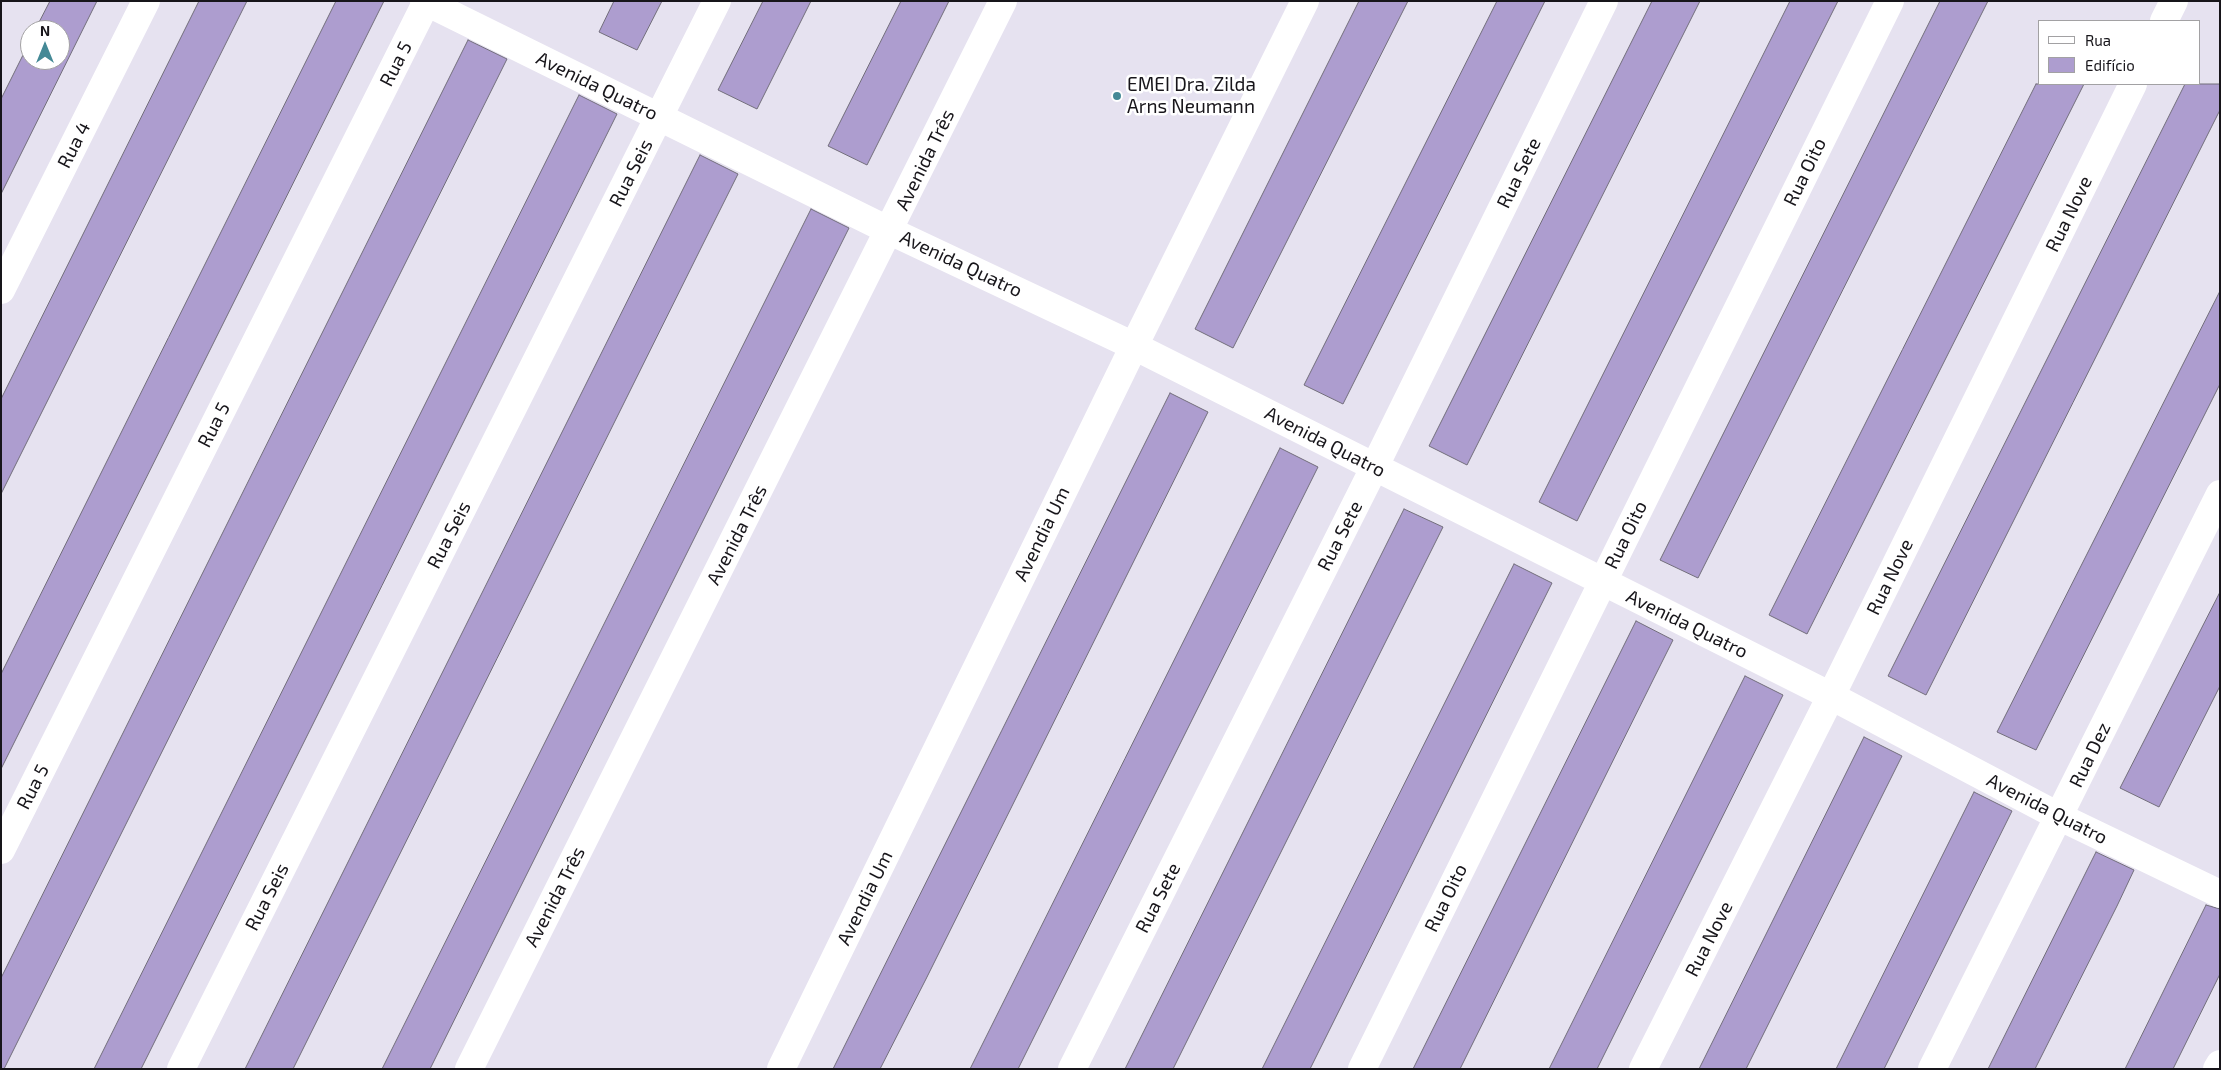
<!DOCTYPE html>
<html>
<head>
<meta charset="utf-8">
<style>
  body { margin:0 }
  #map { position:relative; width:2221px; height:1070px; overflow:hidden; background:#e6e2f0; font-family:"Exo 2",sans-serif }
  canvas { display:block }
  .frame { position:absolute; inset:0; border:2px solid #17151a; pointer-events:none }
  .legend { position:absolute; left:2038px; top:20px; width:162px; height:65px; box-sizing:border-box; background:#fff; border:1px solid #a2a1a3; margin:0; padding:6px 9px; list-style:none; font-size:15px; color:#17151a }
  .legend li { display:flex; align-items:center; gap:10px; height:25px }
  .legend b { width:25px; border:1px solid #a2a1a3 }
  .north { position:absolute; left:20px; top:20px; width:50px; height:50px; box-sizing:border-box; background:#fff; border:1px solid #a2a1a3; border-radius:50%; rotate:0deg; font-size:14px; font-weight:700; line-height:20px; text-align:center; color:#17151a }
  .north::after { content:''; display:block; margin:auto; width:18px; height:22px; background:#448996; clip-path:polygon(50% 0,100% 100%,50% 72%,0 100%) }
</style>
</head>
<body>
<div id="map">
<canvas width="2221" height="1070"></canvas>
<div class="frame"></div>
<ul class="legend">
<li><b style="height:6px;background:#fff"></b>Rua</li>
<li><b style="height:14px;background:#ad9dcf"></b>Edifício</li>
</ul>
<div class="north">N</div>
</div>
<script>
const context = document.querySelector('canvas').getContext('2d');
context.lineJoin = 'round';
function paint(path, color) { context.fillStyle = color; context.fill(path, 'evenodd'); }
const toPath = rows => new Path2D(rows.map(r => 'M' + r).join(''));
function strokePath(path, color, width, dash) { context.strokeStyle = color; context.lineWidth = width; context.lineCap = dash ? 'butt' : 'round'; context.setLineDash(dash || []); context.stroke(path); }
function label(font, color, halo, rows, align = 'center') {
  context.font = font + ' "Exo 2",sans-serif'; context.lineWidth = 5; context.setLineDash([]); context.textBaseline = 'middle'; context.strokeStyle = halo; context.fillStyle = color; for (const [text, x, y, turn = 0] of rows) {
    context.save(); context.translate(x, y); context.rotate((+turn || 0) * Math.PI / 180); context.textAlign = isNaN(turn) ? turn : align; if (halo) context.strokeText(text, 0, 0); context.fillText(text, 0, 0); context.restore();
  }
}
const building = toPath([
  [50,1,97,1,1,194,1,99,30,41,30,60,60,60,60,30,35,30,50,1],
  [199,1,247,1,1,494,1,399,199,1],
  [336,1,384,1,1,769,1,674,336,1],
  [614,1,662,1,637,50,599,32,614,1],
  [763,1,811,1,757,109,718,90,763,1],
  [901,1,949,1,867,165,828,146,901,1],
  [1359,1,1408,1,1233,348,1195,329,1359,1],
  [1497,1,1545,1,1343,404,1304,385,1497,1],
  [1652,1,1700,1,1467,465,1429,446,1652,1],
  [1790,1,1838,1,1577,521,1539,502,1790,1],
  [1940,1,1988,1,1698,578,1660,560,1940,1],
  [468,40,507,59,4,1069,1,1069,1,978,468,40],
  [2036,84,2084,84,1807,634,1769,615,2036,84],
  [2185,84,2220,84,2220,110,1926,695,1888,676,2185,84],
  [579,95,617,114,147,1057,141,1069,94,1069,579,95],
  [700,155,738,174,701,248,293,1069,245,1069,700,155],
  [811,209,849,228,491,946,430,1069,382,1069,811,209],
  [2220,291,2220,384,2036,750,1997,732,2220,291],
  [1170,393,1208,412,926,979,880,1069,833,1069,1170,393],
  [1280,448,1318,467,1018,1069,970,1069,1280,448],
  [1404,509,1443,527,1386,641,1173,1069,1125,1069,1404,509],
  [1514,564,1552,583,1310,1069,1262,1069,1514,564],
  [2220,592,2220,686,2159,807,2120,788,2220,592],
  [1636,621,1673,640,1654,678,1460,1069,1413,1069,1636,621],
  [1745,676,1783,695,1597,1069,1549,1069,1745,676],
  [1864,737,1902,756,1883,794,1746,1069,1699,1069,1864,737],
  [1974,792,2012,811,1884,1069,1836,1069,1974,792],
  [2096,852,2134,870,2117,906,2035,1069,1988,1069,2096,852],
  [2206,905,2220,909,2220,974,2173,1069,2125,1069,2206,905]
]);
const street = toPath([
  [424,1,890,231,1134,346,1831,696,2060,817,2220,894],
  [2164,21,2174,1],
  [1,290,146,1],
  [1,850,427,1],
  [181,1069,717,1],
  [469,1069,1003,1],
  [781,1069,1134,346,1305,1],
  [1072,1069,1374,468,1604,1],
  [1362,1069,1890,1],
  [1643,1069,1831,696,2133,84],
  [1932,1069,2220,494],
  [2217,1069,2220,1064]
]);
const markers = [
  [1117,96,5,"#448996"]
];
const streetNames = [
  ["Rua 5",396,64,-63],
  ["Avenida Quatro",597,86,26],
  ["Rua 4",74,145,-63],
  ["Avenida Três",925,160,-64],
  ["Rua Oito",1805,172,-64],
  ["Rua Seis",631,173,-63],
  ["Rua Sete",1519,173,-64],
  ["Rua Nove",2069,214,-64],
  ["Avenida Quatro",961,264,25],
  ["Rua 5",214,425,-63],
  ["Avenida Quatro",1325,442,27],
  ["Avendia Um",1042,534,-64],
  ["Rua Seis",449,535,-63],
  ["Avenida Três",737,535,-63],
  ["Rua Oito",1626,535,-64],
  ["Rua Sete",1340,536,-63],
  ["Rua Nove",1890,577,-64],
  ["Avenida Quatro",1687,624,26],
  ["Rua Dez",2090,755,-64],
  ["Rua 5",33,787,-63],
  ["Avenida Quatro",2047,809,27],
  ["Rua Seis",267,897,-63],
  ["Avenida Três",555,897,-63],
  ["Avendia Um",865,898,-64],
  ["Rua Sete",1158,898,-63],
  ["Rua Oito",1446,898,-64],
  ["Rua Nove",1709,939,-63]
];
const poiNames = [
  ["EMEI Dra. Zilda",1127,85],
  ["Arns Neumann",1127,107]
];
paint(building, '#ad9dcf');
strokePath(building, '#726e7b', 1);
strokePath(street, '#fff', 28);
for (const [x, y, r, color] of markers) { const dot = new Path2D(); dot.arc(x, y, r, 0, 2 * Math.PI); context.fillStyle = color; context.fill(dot); strokePath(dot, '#fff', 2); }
label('19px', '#17151a', '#fff', streetNames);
label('19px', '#17151a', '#fff', poiNames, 'left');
</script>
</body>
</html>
